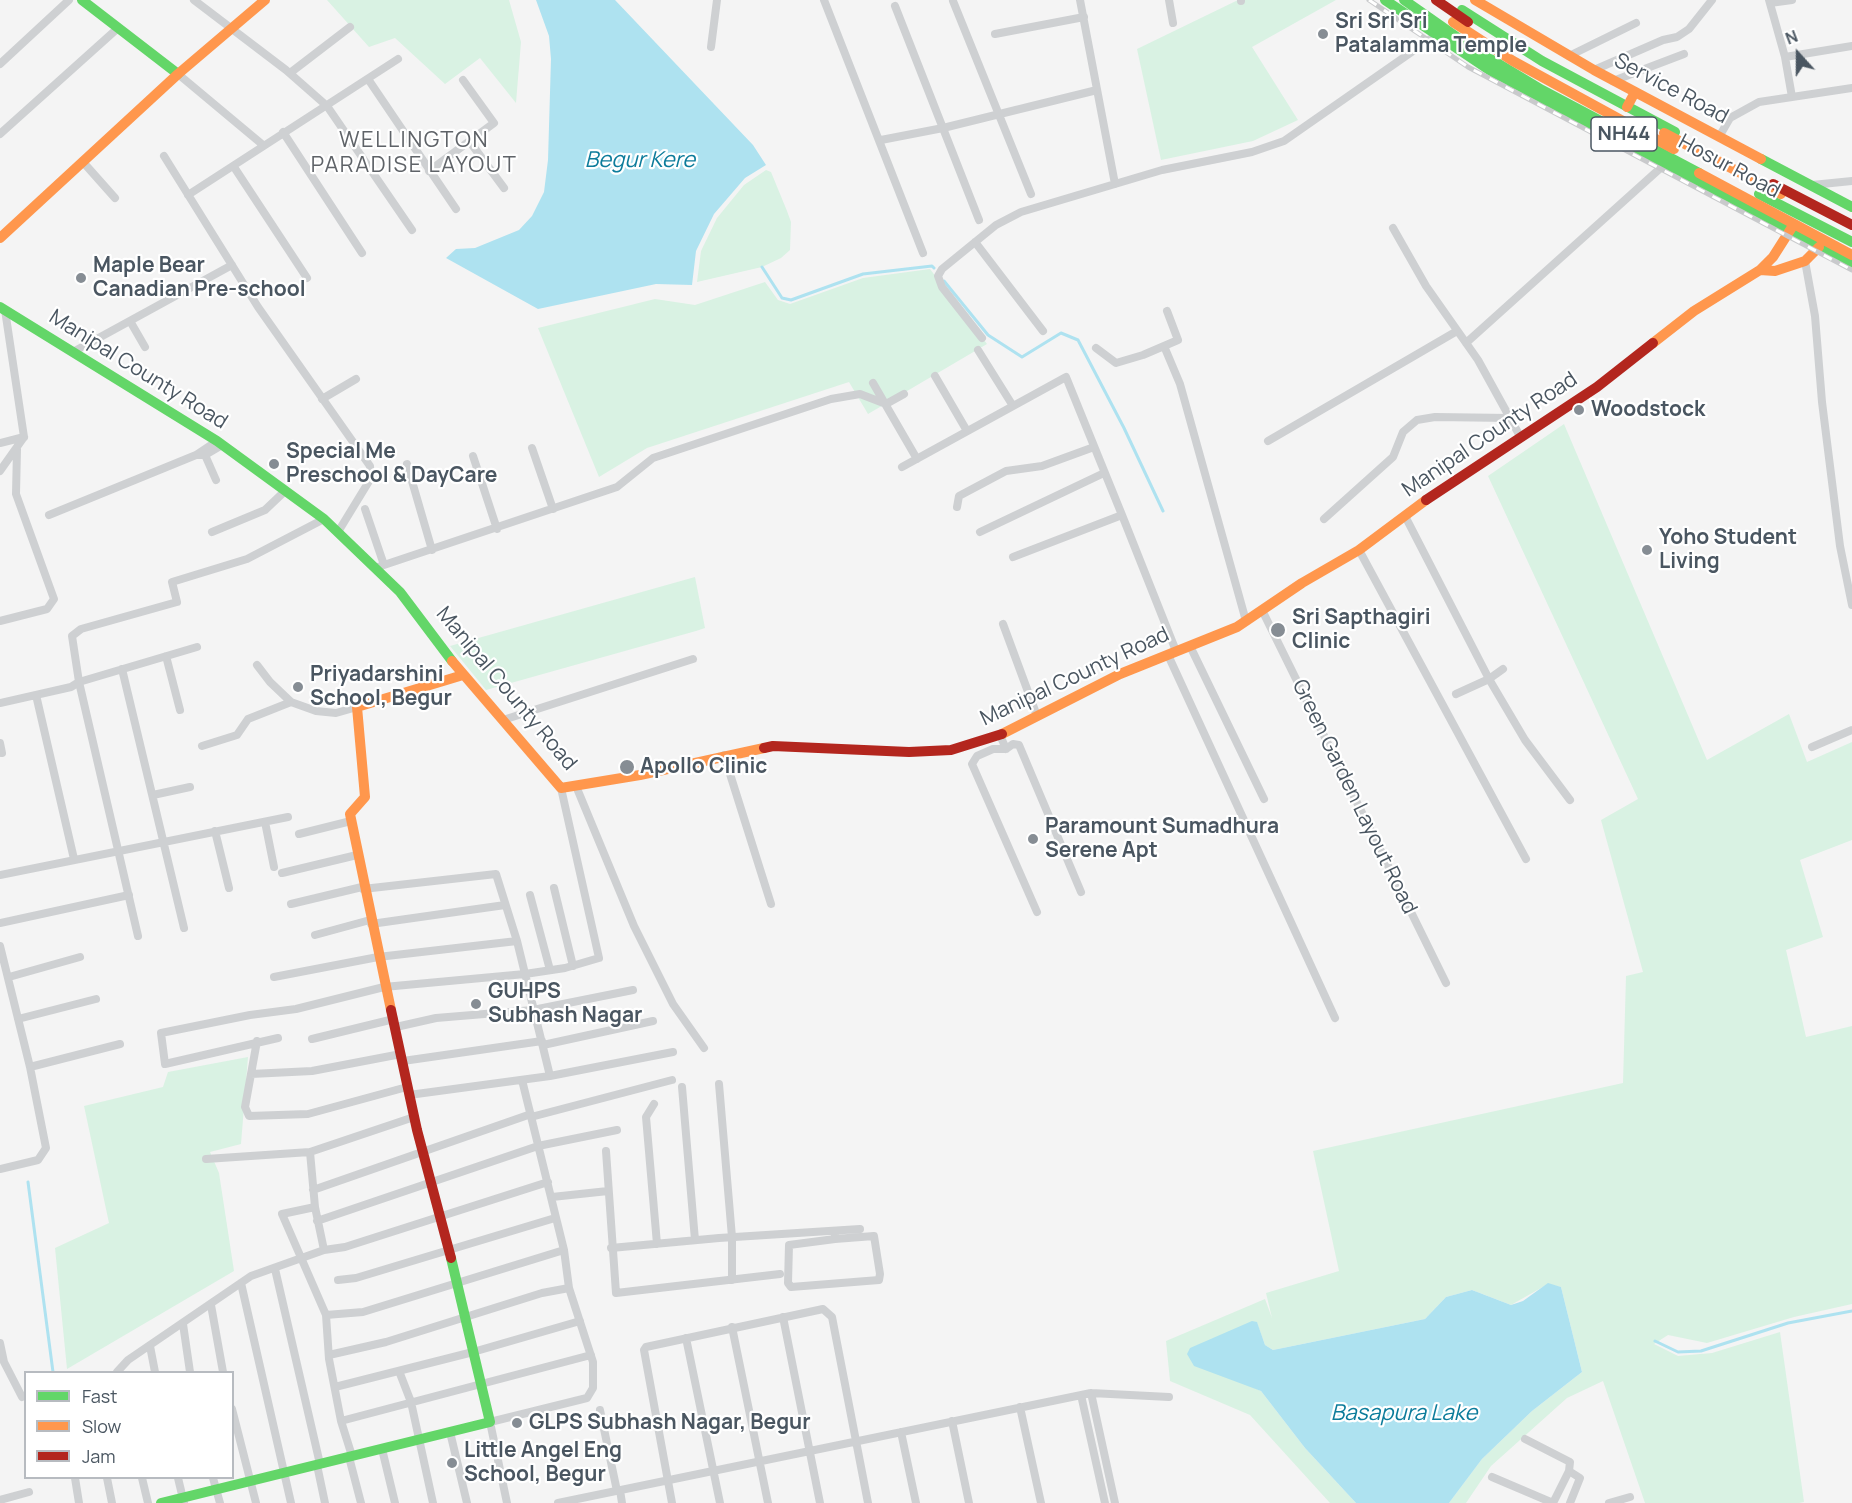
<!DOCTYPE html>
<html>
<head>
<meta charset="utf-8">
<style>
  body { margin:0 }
  #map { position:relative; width:1852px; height:1503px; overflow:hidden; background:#f4f4f4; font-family:Manrope,sans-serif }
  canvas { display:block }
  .legend { position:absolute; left:24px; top:1371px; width:210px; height:108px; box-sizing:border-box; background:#fff; border:2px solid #b7bbc0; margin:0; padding:8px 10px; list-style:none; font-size:18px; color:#4a5661 }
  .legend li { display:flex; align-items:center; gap:12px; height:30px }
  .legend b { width:30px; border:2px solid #b7bbc0 }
  .north { position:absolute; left:1768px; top:24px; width:60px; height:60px; -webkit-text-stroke:4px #fff; paint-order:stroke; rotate:339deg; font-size:16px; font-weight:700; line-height:24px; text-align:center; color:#4a5661 }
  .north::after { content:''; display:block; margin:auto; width:21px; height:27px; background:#4a5661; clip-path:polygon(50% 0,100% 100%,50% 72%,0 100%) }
</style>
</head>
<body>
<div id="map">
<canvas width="1852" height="1503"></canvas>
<ul class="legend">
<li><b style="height:8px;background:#63d668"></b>Fast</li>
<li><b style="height:8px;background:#ff974d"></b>Slow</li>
<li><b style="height:8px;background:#b3261e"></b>Jam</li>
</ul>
<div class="north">N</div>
</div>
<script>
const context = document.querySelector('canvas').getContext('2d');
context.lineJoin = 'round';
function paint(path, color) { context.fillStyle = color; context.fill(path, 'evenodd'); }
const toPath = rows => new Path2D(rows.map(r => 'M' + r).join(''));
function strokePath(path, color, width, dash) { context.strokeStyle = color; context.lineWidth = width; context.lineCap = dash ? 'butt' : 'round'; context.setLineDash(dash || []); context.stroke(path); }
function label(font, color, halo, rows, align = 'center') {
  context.font = font + ' Manrope,sans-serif'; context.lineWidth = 4.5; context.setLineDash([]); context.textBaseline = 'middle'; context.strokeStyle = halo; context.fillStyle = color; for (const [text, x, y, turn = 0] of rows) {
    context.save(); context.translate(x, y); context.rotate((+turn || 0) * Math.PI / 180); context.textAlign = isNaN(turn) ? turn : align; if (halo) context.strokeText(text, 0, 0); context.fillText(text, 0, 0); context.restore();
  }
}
const green = toPath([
  [327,0,509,0,521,42,516,103,480,58,445,84,395,38,369,47],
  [1238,0,1336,0,1252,47,1298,120,1253,141,1161,160,1137,49],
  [766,170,771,172,787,211,791,222,790,250,781,258,762,267,697,282,701,251,717,218,744,185],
  [930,269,987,344,868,414,849,382,647,448,599,477,538,328,655,299,695,305,765,282,778,300,790,304,863,278],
  [1564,424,1707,760,1789,714,1807,762,1852,742,1852,840,1800,860,1823,937,1786,950,1806,1037,1852,1026,1852,1304,1794,1317,1707,1343,1668,1335,1654,1344,1678,1356,1712,1353,1780,1332,1804,1502,1799,1503,1645,1503,1603,1381,1567,1398,1491,1466,1466,1503,1449,1503,1482,1459,1532,1411,1582,1372,1561,1287,1548,1284,1511,1305,1472,1290,1446,1297,1425,1319,1273,1350,1265,1345,1257,1323,1243,1382,1261,1391,1305,1448,1356,1503,1330,1503,1250,1415,1170,1381,1166,1341,1265,1299,1272,1318,1266,1293,1339,1271,1313,1151,1623,1083,1626,976,1643,972,1601,820,1638,799,1488,476],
  [695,577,705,628,696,631,486,690,450,646],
  [248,1057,241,1144,210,1152,219,1173,234,1271,67,1369,55,1248,109,1223,84,1106,163,1087,168,1072]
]);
const water = toPath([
  [536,0,615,0,753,145,766,165,745,178,714,214,696,251,692,285,656,284,538,309,446,258,456,249,475,248,519,230,532,216,544,192,548,160,551,59,549,36],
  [1548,1283,1561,1287,1582,1372,1532,1411,1482,1459,1449,1503,1356,1503,1305,1448,1261,1391,1194,1366,1187,1354,1190,1348,1252,1321,1257,1322,1265,1345,1273,1350,1425,1319,1446,1297,1472,1290,1511,1305,1523,1301]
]);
const stream = toPath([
  [762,267,782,298,791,300,863,274,932,266,934,268],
  [944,281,988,335,1022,357,1061,333,1078,340,1124,428,1163,511],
  [28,1182,53,1372],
  [1655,1341,1678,1352,1701,1351,1788,1323,1852,1311]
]);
const street = toPath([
  [194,0,286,70,327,106,412,230],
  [824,0,923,253],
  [1080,0,1115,184],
  [1169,0,1173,23],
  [1241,0,1241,1],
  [1769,0,1785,57,1792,97],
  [953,1,1031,194],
  [1770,3,1792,0],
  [895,6,979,220],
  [995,34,1084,17],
  [711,47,717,0],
  [1569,56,1636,23],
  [1785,57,1852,46],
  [0,64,69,0],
  [1594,70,1663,40,1677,37,1689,29,1712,0],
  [290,73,350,27],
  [178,74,263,145],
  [368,79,456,209],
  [1613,81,1684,54],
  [283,132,362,253],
  [0,134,118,28],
  [1719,137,1730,118,1759,102,1852,88],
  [881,140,943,128,1097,90],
  [470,142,504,188],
  [164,156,258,307,370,466,371,478,338,532],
  [83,162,115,198],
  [234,167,307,278],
  [429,171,494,123,463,80],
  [1812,185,1852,181],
  [188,195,398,59],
  [1393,228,1426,286,1478,360,1521,438],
  [975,242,1043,331],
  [1805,261,1815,316,1822,402,1840,546,1852,605],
  [5,310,24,437],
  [130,321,145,347],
  [982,338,942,287,938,276,942,269,996,225,1021,212,1162,170,1252,152,1284,141,1436,35],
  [1466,343,1665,164],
  [1164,346,1180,384,1246,621],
  [1096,348,1116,363,1143,355,1178,340,1167,311],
  [978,350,1013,406],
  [73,352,232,265],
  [935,376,967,431],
  [873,383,917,459],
  [322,399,356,379],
  [886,404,904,394],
  [1268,441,1457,331],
  [0,443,24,437],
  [532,448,553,509],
  [196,455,205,455,222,445],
  [205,455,216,480],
  [473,456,497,529],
  [407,464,432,550],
  [902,467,1066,377,1122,515],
  [0,471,24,437],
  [957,507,959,496,1006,471,1042,466,1094,447],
  [365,509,384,565],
  [49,515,196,455,217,441],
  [1405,516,1489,679,1525,740,1570,800],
  [1324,519,1393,457,1403,432,1417,420,1435,417,1510,418],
  [212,532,265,510,285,491],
  [980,532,1104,473],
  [1359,550,1526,859],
  [1013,557,1122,515,1176,651],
  [375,568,617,487,653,458,831,399,860,394,886,404],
  [1262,610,1446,983],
  [0,621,47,609,54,599,16,494,17,449],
  [1003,624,1037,716],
  [1190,646,1264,799],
  [1168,655,1335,1018],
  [166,656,180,710],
  [257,665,270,682,291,702,316,711,336,713,357,707],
  [122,669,184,928],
  [1456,694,1489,679,1503,669],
  [36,695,74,859],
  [0,703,71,687,79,682,197,647],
  [503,720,693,659],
  [1000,735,1006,749,1013,744,1019,745,1081,892],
  [0,743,2,753],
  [202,746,237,735,248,719,291,702],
  [1812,747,1852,730],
  [1006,749,993,749,977,756,972,764,1037,912],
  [724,755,771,904],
  [576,786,634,926,673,1004,704,1048],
  [153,795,190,787],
  [265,822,274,867],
  [215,831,229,888],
  [299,834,351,821],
  [282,873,357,855],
  [0,875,288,817],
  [554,888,573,966],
  [363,889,496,874,517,941,550,1076,409,1095],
  [530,895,550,970],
  [291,904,362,887],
  [0,923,129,895],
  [371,924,505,905],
  [315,935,370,920],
  [138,936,79,682,72,636,81,629,177,602,172,582,247,559,324,519],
  [0,946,30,1067,46,1148,38,1160,0,1169],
  [9,977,80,957],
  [274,977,378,957,517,941],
  [18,1019,96,999],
  [396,1027,436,1018,533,1010,633,990],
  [278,1038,165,1064,161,1033,250,1015,296,1009,384,987,525,974,565,968,599,958,561,788],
  [312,1039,394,1019],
  [257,1041,245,1107,249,1116,308,1114,407,1087],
  [543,1045,653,1021],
  [403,1061,542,1041],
  [30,1067,120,1044],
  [251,1074,312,1071,401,1054],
  [550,1076,673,1052],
  [719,1084,732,1237,732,1280],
  [682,1087,695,1240],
  [654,1104,646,1117,657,1244],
  [531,1117,672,1080],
  [606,1151,616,1293,780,1274],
  [310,1152,315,1207,324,1250],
  [206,1159,310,1152,414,1117],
  [313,1190,531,1114],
  [552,1197,608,1191],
  [315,1207,282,1214,326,1315,329,1359,341,1421,352,1456],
  [317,1221,538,1146,617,1130],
  [835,1231,835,1239,789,1245,788,1283,791,1287,879,1280,880,1274,874,1236,835,1239],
  [611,1248,719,1238,860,1229],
  [275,1269,320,1464],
  [338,1280,356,1278,555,1218],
  [241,1283,291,1503],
  [211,1305,223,1372],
  [326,1315,363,1312,564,1250],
  [783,1317,820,1503],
  [183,1324,190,1372],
  [732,1327,768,1503],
  [686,1338,720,1503],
  [0,1343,4,1362,22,1397],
  [150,1346,155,1372],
  [329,1355,386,1342,542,1293,569,1288],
  [399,1371,411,1402,433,1503],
  [117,1372,128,1360,251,1276,324,1250,345,1247,548,1182],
  [335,1387,473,1352,580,1321],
  [1091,1393,1115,1503],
  [1081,1395,1105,1503],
  [1020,1407,1041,1503],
  [232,1409,256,1503],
  [600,1410,617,1491],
  [341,1421,591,1355],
  [952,1421,969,1503],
  [450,1432,467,1503],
  [901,1432,916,1503],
  [1525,1439,1570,1462,1569,1471],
  [382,1449,395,1503],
  [349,1457,361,1503],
  [317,1465,325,1503],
  [1492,1477,1553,1503,1569,1471,1580,1478,1570,1503],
  [75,1478,79,1503],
  [107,1478,112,1503],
  [142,1478,148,1503],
  [178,1478,184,1503],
  [213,1478,220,1503],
  [620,1490,622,1503],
  [0,1500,29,1492],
  [507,1503,490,1422,587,1398,593,1388,593,1362,569,1288,564,1250,522,1080],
  [558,1503,1091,1393,1169,1397],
  [672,1503,644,1350,646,1347,823,1309,832,1317,868,1503],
  [1609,1503,1630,1497]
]);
const fast = toPath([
  [82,0,178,74],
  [1385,0,1491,71,1852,264],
  [1404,0,1474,49,1542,90,1699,173],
  [1462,10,1542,61,1675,132],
  [1761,159,1852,207],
  [1759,194,1852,242],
  [0,307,217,441,324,519,400,592,452,661],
  [161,1503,490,1422,451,1258]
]);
const slow = toPath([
  [1475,0,1594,70,1761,159],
  [1453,22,1513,61,1674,149],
  [1627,107,1635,92],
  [1664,133,1781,194],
  [1699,173,1852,255],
  [0,238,178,74,265,0],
  [1760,270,1775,271,1805,261,1819,247],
  [1653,343,1694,311,1760,270,1773,257,1794,224],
  [452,661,561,788,640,775,764,748],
  [1002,734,1120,674,1237,627,1302,583,1359,550,1426,500],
  [391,1010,350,814,365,797,357,707,463,675]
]);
const jam = toPath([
  [1436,0,1468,22],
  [1773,184,1852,225],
  [1426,500,1597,387,1653,343],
  [764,748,773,746,909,752,951,750,1002,734],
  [391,1010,417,1130,451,1258]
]);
const rail = toPath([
  [1369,0,1468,67,1852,270]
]);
const markers = [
  [1323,34,6,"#868d94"],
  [81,278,6,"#868d94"],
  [1579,410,6,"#868d94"],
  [274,464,6,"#868d94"],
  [1647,550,6,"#868d94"],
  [1278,630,8,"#868d94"],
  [298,687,6,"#868d94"],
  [627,767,8,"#868d94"],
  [1033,839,6,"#868d94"],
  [476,1004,6,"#868d94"],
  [517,1423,6,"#868d94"],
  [452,1463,6,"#868d94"]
];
const shields = [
  [1624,134,66]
];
const shieldNames = [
  ["NH44",1624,134]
];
const poiNames = [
  ["Sri Sri Sri",1335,22],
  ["Patalamma Temple",1335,46],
  ["Maple Bear",93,266],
  ["Canadian Pre-school",93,290],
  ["Woodstock",1591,410],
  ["Special Me",286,452],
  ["Preschool & DayCare",286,476],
  ["Yoho Student",1659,538],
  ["Living",1659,562],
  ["Sri Sapthagiri",1292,618],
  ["Clinic",1292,642],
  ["Priyadarshini",310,675],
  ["School, Begur",310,699],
  ["Apollo Clinic",640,767],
  ["Paramount Sumadhura",1045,827],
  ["Serene Apt",1045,851],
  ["GUHPS",488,992],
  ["Subhash Nagar",488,1016],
  ["GLPS Subhash Nagar, Begur",529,1423],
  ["Little Angel Eng",464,1451],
  ["School, Begur",464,1475]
];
const streetNames = [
  ["Service Road",1671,89,28],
  ["Hosur Road",1729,167,28],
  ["Manipal County Road",138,370,32],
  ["Manipal County Road",1490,435,-34],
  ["Manipal County Road",1075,677,-25],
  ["Manipal County Road",506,689,50],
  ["Green Garden Layout Road",1354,797,64]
];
const neighbourhoodNames = [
  ["WELLINGTON",414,141],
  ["PARADISE LAYOUT",414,166]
];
const waterNames = [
  ["Begur Kere",640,161],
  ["Basapura Lake",1404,1414]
];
paint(green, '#d9f2e3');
paint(water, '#aee2f0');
strokePath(stream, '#aee2f0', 3);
strokePath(street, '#ced0d2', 8);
strokePath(fast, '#63d668', 10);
strokePath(slow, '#ff974d', 10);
strokePath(jam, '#b3261e', 10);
strokePath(rail, '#c9cacc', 5);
strokePath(rail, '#fff', 3, [9]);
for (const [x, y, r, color] of markers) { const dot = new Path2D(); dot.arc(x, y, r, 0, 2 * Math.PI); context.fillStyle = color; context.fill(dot); strokePath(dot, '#fff', 2); }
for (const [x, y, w] of shields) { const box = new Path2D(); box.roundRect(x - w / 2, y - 17, w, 34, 4.5); context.fillStyle = '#fff'; context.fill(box); strokePath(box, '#4a5661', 1.5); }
label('bold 20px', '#4a5661', null, shieldNames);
label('bold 21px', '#4a5661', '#fff', poiNames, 'left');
label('21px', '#4a5661', '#fff', streetNames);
context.letterSpacing = '1.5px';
label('22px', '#5f6368', '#fff', neighbourhoodNames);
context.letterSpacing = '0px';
label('italic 22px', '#0c7c9b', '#fff', waterNames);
</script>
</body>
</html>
